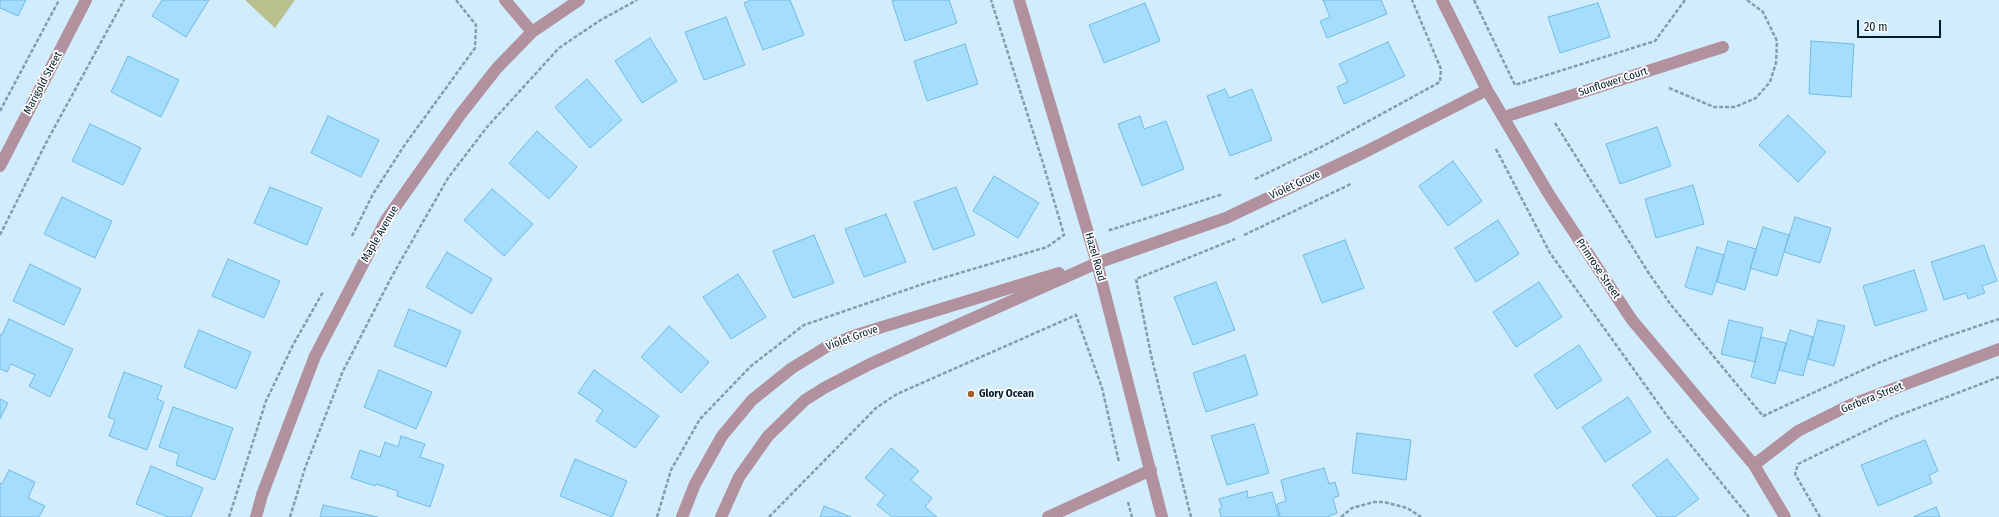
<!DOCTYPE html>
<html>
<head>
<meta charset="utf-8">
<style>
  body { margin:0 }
  #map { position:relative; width:1999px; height:517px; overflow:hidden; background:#d1edfd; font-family:"Fira Sans Condensed",sans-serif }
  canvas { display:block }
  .scale { position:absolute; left:1857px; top:20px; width:84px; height:18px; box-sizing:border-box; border:2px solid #001b2a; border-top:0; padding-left:5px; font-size:12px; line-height:14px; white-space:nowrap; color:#001b2a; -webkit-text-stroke:3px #fff; paint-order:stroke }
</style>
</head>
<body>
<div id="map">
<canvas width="1999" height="517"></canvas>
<div class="scale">20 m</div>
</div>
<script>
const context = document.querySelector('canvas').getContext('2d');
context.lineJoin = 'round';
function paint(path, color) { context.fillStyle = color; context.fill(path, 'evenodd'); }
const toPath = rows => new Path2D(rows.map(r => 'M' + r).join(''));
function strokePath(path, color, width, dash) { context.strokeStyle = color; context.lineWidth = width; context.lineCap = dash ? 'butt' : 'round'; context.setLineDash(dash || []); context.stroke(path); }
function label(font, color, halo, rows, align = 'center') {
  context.font = font + ' "Fira Sans Condensed",sans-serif'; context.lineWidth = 3.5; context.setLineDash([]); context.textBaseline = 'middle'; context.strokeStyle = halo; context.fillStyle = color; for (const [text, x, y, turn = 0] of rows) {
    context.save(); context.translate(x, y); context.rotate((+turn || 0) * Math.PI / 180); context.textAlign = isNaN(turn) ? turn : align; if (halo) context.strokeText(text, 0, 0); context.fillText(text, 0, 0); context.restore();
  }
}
const green = toPath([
  [245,0,295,0,275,28]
]);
const building = toPath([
  [0,0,26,0,18,16,0,8,0,0],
  [162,0,209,0,186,37,152,16,162,0],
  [751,0,790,0,804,35,763,50,744,3,751,0],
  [895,0,949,0,957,23,905,41,892,1,895,0],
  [1323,0,1381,0,1387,14,1327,38,1320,21,1330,17,1323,0],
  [1145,3,1160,41,1104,63,1089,25,1145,3],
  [1598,3,1610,37,1560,53,1548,17,1598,3],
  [726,17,745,65,704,80,685,32,726,17],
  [650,38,677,81,642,103,615,61,650,38],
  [1811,41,1854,44,1851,97,1809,94,1811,41],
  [1388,42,1405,76,1344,104,1337,87,1348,82,1339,64,1388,42],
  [965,44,978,84,927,101,914,61,965,44],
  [128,56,179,80,161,117,111,92,128,56],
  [587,79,622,120,590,148,555,107,587,79],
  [1225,89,1229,98,1252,89,1272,140,1230,156,1207,96,1225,89],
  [1788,115,1826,152,1798,182,1759,145,1788,115],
  [328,116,379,140,361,177,311,153,328,116],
  [1140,116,1144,129,1166,121,1184,169,1142,186,1118,124,1140,116],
  [90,124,141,148,123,185,72,161,90,124],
  [1657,127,1671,166,1620,184,1606,144,1657,127],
  [537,131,577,167,549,199,509,163,537,131],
  [1453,161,1482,201,1448,226,1419,186,1453,161],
  [994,176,1039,203,1018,238,973,211,994,176],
  [1693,185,1704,224,1656,238,1645,199,1693,185],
  [270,187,322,208,307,245,254,223,270,187],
  [956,187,975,235,933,250,914,202,956,187],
  [492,189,533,224,504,256,464,220,492,189],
  [62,197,112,221,95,258,44,234,62,197],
  [886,214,906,262,864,277,845,229,886,214],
  [1795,217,1831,228,1820,263,1784,252,1795,217],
  [1498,220,1519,254,1476,282,1455,248,1498,220],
  [1763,227,1789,235,1777,276,1750,268,1763,227],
  [814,235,834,283,793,298,773,251,814,235],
  [1345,240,1364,288,1322,303,1303,255,1345,240],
  [1728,241,1756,249,1745,290,1717,282,1728,241],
  [1984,245,1997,281,1982,286,1985,293,1968,299,1966,293,1944,300,1931,262,1984,245],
  [1697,247,1724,255,1712,295,1685,287,1697,247],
  [447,252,492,279,472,314,426,287,447,252],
  [228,259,280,281,264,318,212,296,228,259],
  [30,264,81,289,64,325,13,301,30,264],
  [1914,270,1927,310,1875,326,1863,286,1914,270],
  [738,274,766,317,731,339,703,297,738,274],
  [1216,282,1235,330,1193,345,1174,297,1216,282],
  [1539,282,1562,317,1516,347,1493,312,1539,282],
  [409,309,461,331,446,367,394,346,409,309],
  [9,319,73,349,50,397,29,386,35,375,11,364,7,372,0,369,0,334,2,335,9,319],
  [1729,320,1763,328,1755,362,1721,354,1729,320],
  [1818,320,1845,326,1834,366,1808,359,1818,320],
  [669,326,709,362,681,393,641,357,669,326],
  [199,330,251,352,236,389,184,367,199,330],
  [1790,330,1813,337,1803,376,1779,370,1790,330],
  [1761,337,1786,343,1775,384,1751,377,1761,337],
  [1579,345,1602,380,1557,409,1534,375,1579,345],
  [1245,355,1258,395,1206,412,1193,373,1245,355],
  [379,370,432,392,416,429,364,407,379,370],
  [594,370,659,416,635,448,596,421,603,410,578,393,594,370],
  [124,372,162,386,157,399,164,402,147,450,109,436,115,420,108,417,124,372],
  [1628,397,1651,432,1605,462,1582,427,1628,397],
  [0,399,8,403,0,419,0,399],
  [173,407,233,428,215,480,176,465,179,454,159,447,173,407],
  [1254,424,1269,473,1227,485,1211,436,1254,424],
  [1357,433,1411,440,1406,480,1352,473,1357,433],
  [401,436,425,444,420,457,444,465,430,507,397,496,398,491,376,484,375,486,351,478,360,450,380,457,385,442,398,447,401,436],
  [1925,440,1938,471,1929,475,1932,483,1878,506,1861,465,1925,440],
  [891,448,919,471,911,480,932,498,925,507,937,517,892,517,877,505,885,495,865,478,891,448],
  [575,459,627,481,612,517,560,496,575,459],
  [1667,459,1699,499,1675,517,1657,517,1632,485,1667,459],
  [151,466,203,488,191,517,168,517,136,504,151,466],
  [1324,468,1329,484,1335,482,1339,496,1333,498,1337,513,1327,517,1280,517,1277,504,1286,501,1281,480,1324,468],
  [9,470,35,482,28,498,45,506,39,517,0,517,0,483,2,484,9,470],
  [1247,491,1248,498,1272,492,1279,517,1221,517,1219,509,1222,508,1219,499,1247,491],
  [323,505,378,517,320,517,323,505],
  [824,506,851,517,820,517,824,506],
  [1936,507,1940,517,1913,517,1936,507]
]);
const path = toPath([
  [1474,0,1515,85,1655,41,1685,0],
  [1669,88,1714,107,1735,107,1756,98,1770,82,1776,63,1777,41,1763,12,1747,0],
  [0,111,59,0],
  [1555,123,1648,272,1671,305,1763,416,1878,363,1945,337,1999,319],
  [1496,149,1550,253,1668,417,1749,517],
  [1255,179,1325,145,1440,82,1441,69,1412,0],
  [1109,229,1110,230,1223,194],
  [0,235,46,143,124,0],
  [1244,235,1351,184],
  [352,236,373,194,404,146,475,48,476,25,456,0],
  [1128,502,1132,517],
  [229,517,266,401,293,345,323,292],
  [290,517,305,468,343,371,391,278,448,178,487,127,559,48,599,21,637,0],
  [657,517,671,470,700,419,751,366,804,325,926,283,1047,247,1064,235,1043,163,991,0],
  [769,517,876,408,897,394,1076,315,1102,388,1119,462],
  [1191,517,1151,355,1136,279,1235,239],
  [1341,517,1352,508,1374,502,1384,502,1407,508,1421,517],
  [1820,517,1795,474,1798,464,1892,418,1999,377]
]);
const minor = toPath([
  [505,0,532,32],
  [1019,0,1097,263,1162,517],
  [1442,0,1487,90,1550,196,1632,320,1754,465,1785,517],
  [1504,117,1723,47],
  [0,166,86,0],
  [1754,465,1798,431,1850,405,1999,349],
  [256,517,262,495,315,356,386,220,460,115,497,68,532,32,579,0],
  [682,517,695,484,722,436,752,400,792,368,828,346,856,335,1059,273],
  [721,517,739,477,768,436,805,400,824,388,870,364,1097,263,1226,218,1365,152,1487,90],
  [1048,517,1151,470]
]);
const markers = [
  [971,394,4,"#a3602f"]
];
const streetNames = [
  ["Sunflower Court",1613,82,-18],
  ["Marigold Street",43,83,-62],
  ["Violet Grove",1295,185,-25],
  ["Maple Avenue",380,234,-60],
  ["Hazel Road",1095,257,74],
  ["Primrose Street",1598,269,56],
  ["Violet Grove",852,338,-20],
  ["Gerbera Street",1872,398,-22]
];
const poiNames = [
  ["Glory Ocean",979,394]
];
paint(green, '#bac18e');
paint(building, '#a4ddfd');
strokePath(building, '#73bbe3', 1);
strokePath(path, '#829dad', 2.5, [4, 2]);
strokePath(minor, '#b1919d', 12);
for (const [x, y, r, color] of markers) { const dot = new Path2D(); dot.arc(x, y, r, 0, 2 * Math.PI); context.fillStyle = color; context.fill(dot); strokePath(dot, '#fff', 1.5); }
label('11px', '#001b2a', '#fff', streetNames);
label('bold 11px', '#001b2a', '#fff', poiNames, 'left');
</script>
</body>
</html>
